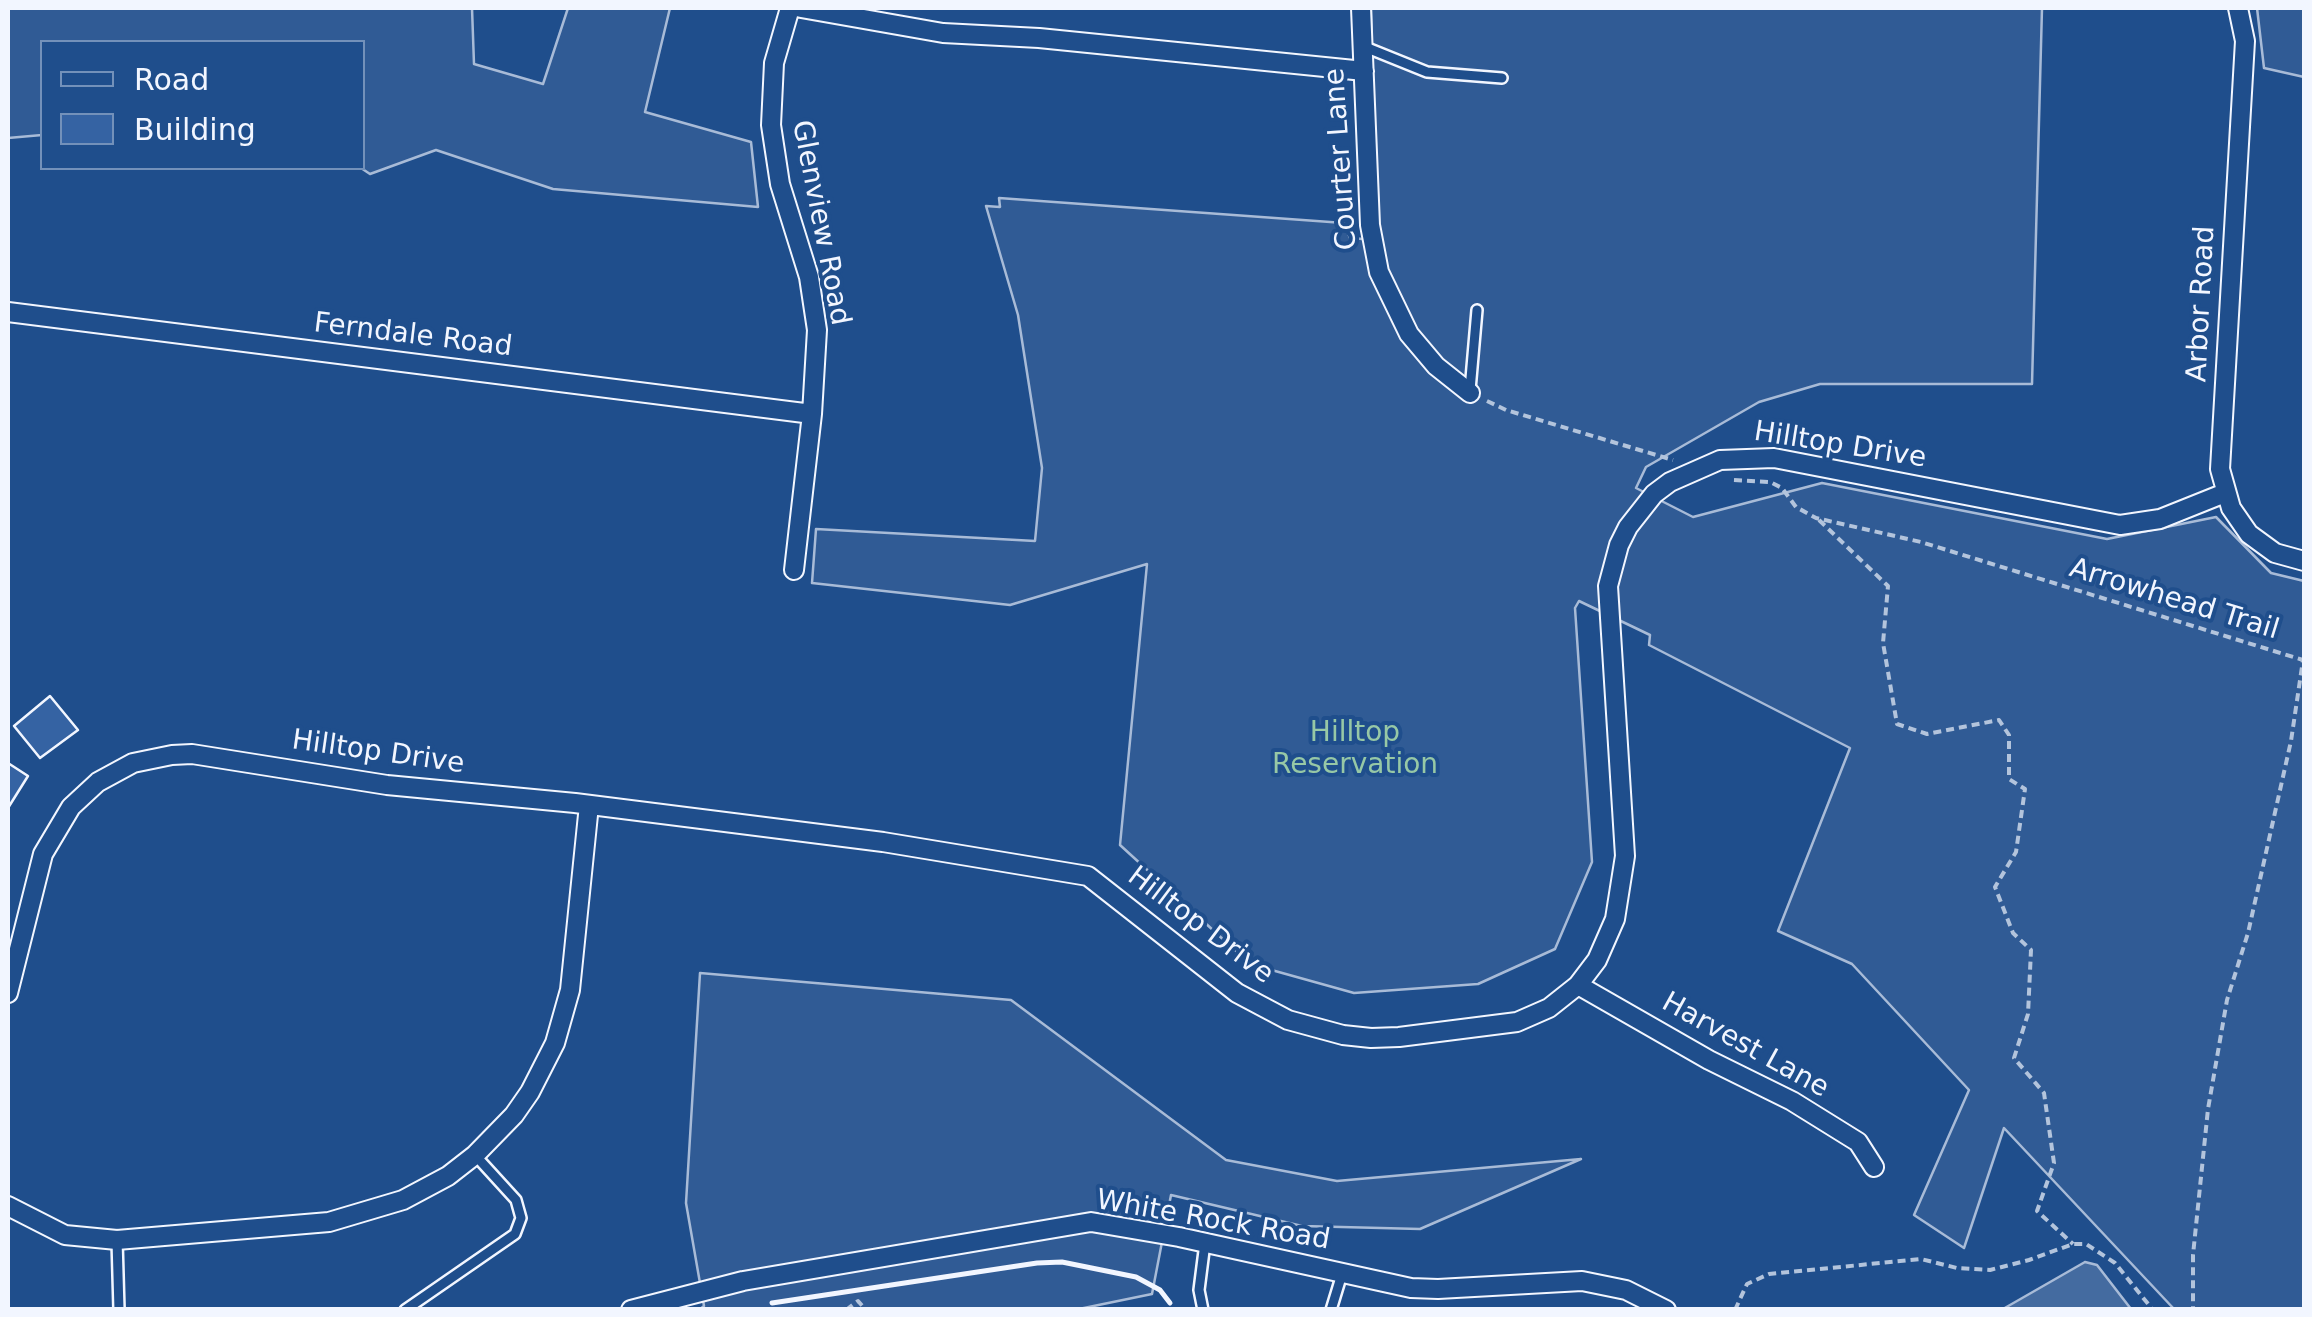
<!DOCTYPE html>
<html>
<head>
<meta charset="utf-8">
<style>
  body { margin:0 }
  #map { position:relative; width:2312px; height:1317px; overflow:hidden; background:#1f4e8c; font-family:"DejaVu Sans",sans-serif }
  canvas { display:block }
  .frame { position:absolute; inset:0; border:10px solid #f2f6ff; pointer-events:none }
  .legend { position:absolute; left:40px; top:40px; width:325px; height:130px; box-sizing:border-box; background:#1f4e8c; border:2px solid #7391ba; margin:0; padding:12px 18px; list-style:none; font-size:30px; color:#f2f6ff }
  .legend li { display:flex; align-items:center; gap:20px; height:50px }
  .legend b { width:50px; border:2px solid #7391ba }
</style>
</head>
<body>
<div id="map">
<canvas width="2312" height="1317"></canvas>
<div class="frame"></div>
<ul class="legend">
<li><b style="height:12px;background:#1f4e8c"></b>Road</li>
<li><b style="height:28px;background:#3563a3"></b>Building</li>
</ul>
</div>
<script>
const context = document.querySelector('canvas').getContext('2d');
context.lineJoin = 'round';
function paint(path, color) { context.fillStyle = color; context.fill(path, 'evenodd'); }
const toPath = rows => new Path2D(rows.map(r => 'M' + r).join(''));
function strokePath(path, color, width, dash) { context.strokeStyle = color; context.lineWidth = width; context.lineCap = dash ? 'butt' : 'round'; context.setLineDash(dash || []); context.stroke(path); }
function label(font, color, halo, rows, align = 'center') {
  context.font = font + ' "DejaVu Sans",sans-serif'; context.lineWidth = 8; context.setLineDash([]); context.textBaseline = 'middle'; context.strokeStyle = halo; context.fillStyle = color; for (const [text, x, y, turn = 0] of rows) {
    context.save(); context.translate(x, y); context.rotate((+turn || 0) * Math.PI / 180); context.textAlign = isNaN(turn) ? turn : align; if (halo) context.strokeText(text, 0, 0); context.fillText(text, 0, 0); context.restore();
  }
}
const built = toPath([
  [8,8,472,8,474,64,543,84,568,8,670,8,645,112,751,142,758,207,553,189,436,150,370,174,361,168,362,42,42,42,42,135,8,138,8,8],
  [1371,8,2042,8,2032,384,1820,384,1759,402,1646,467,1636,488,1693,517,1822,483,2107,539,2216,517,2271,573,2304,581,2304,1309,2174,1309,2004,1128,1964,1248,1914,1215,1969,1090,1852,964,1778,931,1850,748,1649,645,1650,635,1579,601,1575,608,1592,862,1555,949,1478,984,1354,993,1250,964,1120,845,1147,564,1010,605,812,583,816,529,1035,541,1042,468,1018,315,986,206,1000,207,999,198,1344,223,1350,238,1376,240,1371,8],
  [2257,8,2304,8,2304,77,2264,68,2257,8],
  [700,973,1011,1000,1226,1160,1337,1181,1581,1159,1420,1229,1302,1226,1171,1195,1152,1294,1079,1309,700,1309,704,1306,686,1203,700,973]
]);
const water = toPath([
  [2085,1262,2097,1265,2131,1309,2003,1309,2085,1262]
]);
const building = toPath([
  [50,696,78,730,40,758,14,726,50,696],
  [8,763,28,776,8,808,8,763]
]);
const path = toPath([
  [1487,401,1506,410,1673,460],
  [1734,480,1770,482,1782,488,1796,507,1816,518,1921,542,2303,660,2291,741,2248,933,2227,1000,2208,1109,2193,1255,2193,1310],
  [1819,520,1888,586,1883,643,1897,724,1927,734,1999,720,2009,735,2009,779,2025,789,2016,852,1995,887,2013,933,2031,950,2028,1014,2014,1058,2044,1093,2054,1163,2037,1211,2073,1244],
  [846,1310,858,1301,866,1310],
  [1735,1310,1747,1284,1769,1274,1921,1259,1957,1268,1990,1270,2029,1260,2073,1244,2086,1244,2115,1263,2153,1310]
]);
const service = toPath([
  [1365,47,1427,72,1502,78],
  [1470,390,1477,310],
  [117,1240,119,1310],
  [405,1310,515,1234,521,1218,516,1200,475,1155],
  [1203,1310,1199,1290,1205,1243],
  [1331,1310,1342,1274]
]);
const minor = toPath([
  [790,8,774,63,771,125,780,184,809,277,817,330,812,414,794,570],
  [801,8,943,33,1039,38,1364,71],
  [1361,8,1370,225,1379,272,1409,334,1436,366,1470,393],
  [2238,8,2245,41,2220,469,2231,508,2249,534,2275,553,2304,561],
  [8,312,812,414],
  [1578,985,1709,1060,1792,1101,1858,1142,1874,1167],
  [8,993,43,854,71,807,98,782,133,763,172,755,192,754,387,785,575,803,883,842,1088,876,1237,993,1288,1020,1343,1035,1371,1038,1399,1037,1517,1022,1549,1008,1578,985,1597,960,1615,919,1625,856,1608,586,1619,545,1628,527,1654,494,1670,482,1720,460,1774,458,2120,525,2160,519,2225,493],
  [8,1206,65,1235,117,1240,329,1222,403,1200,448,1176,475,1155,514,1115,530,1092,555,1043,570,990,589,805],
  [631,1310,743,1281,1091,1222,1179,1237,1411,1288,1438,1289,1582,1281,1626,1290,1666,1310]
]);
const wall = toPath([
  [772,1303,1037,1263,1062,1262,1136,1277,1160,1290,1170,1303]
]);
const streetNames = [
  ["Courter Lane",1342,159,-94],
  ["Glenview Road",820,223,79],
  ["Arbor Road",2202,304,-87],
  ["Ferndale Road",413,336,7],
  ["Hilltop Drive",1840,446,9],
  ["Arrowhead Trail",2174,600,17],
  ["Hilltop Drive",378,753,8],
  ["Hilltop Drive",1200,926,37],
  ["Harvest Lane",1745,1046,29],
  ["White Rock Road",1213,1221,10]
];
const parkNames = [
  ["Hilltop",1355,734],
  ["Reservation",1355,766]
];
paint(built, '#305b95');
strokePath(built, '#a8bbd7', 2.5);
paint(water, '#446ba0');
strokePath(water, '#a8bbd7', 2.5);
paint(building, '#3563a3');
strokePath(building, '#f2f6ff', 2.5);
strokePath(service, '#f2f6ff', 14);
strokePath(minor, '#f2f6ff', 22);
strokePath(path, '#b3c4dc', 4, [8, 5]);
strokePath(service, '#1f4e8c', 9);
strokePath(minor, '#1f4e8c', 18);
strokePath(wall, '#f2f6ff', 5);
label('28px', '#f2f6ff', '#1f4e8c', streetNames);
label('28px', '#97c8a6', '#1f4e8c', parkNames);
</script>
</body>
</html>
